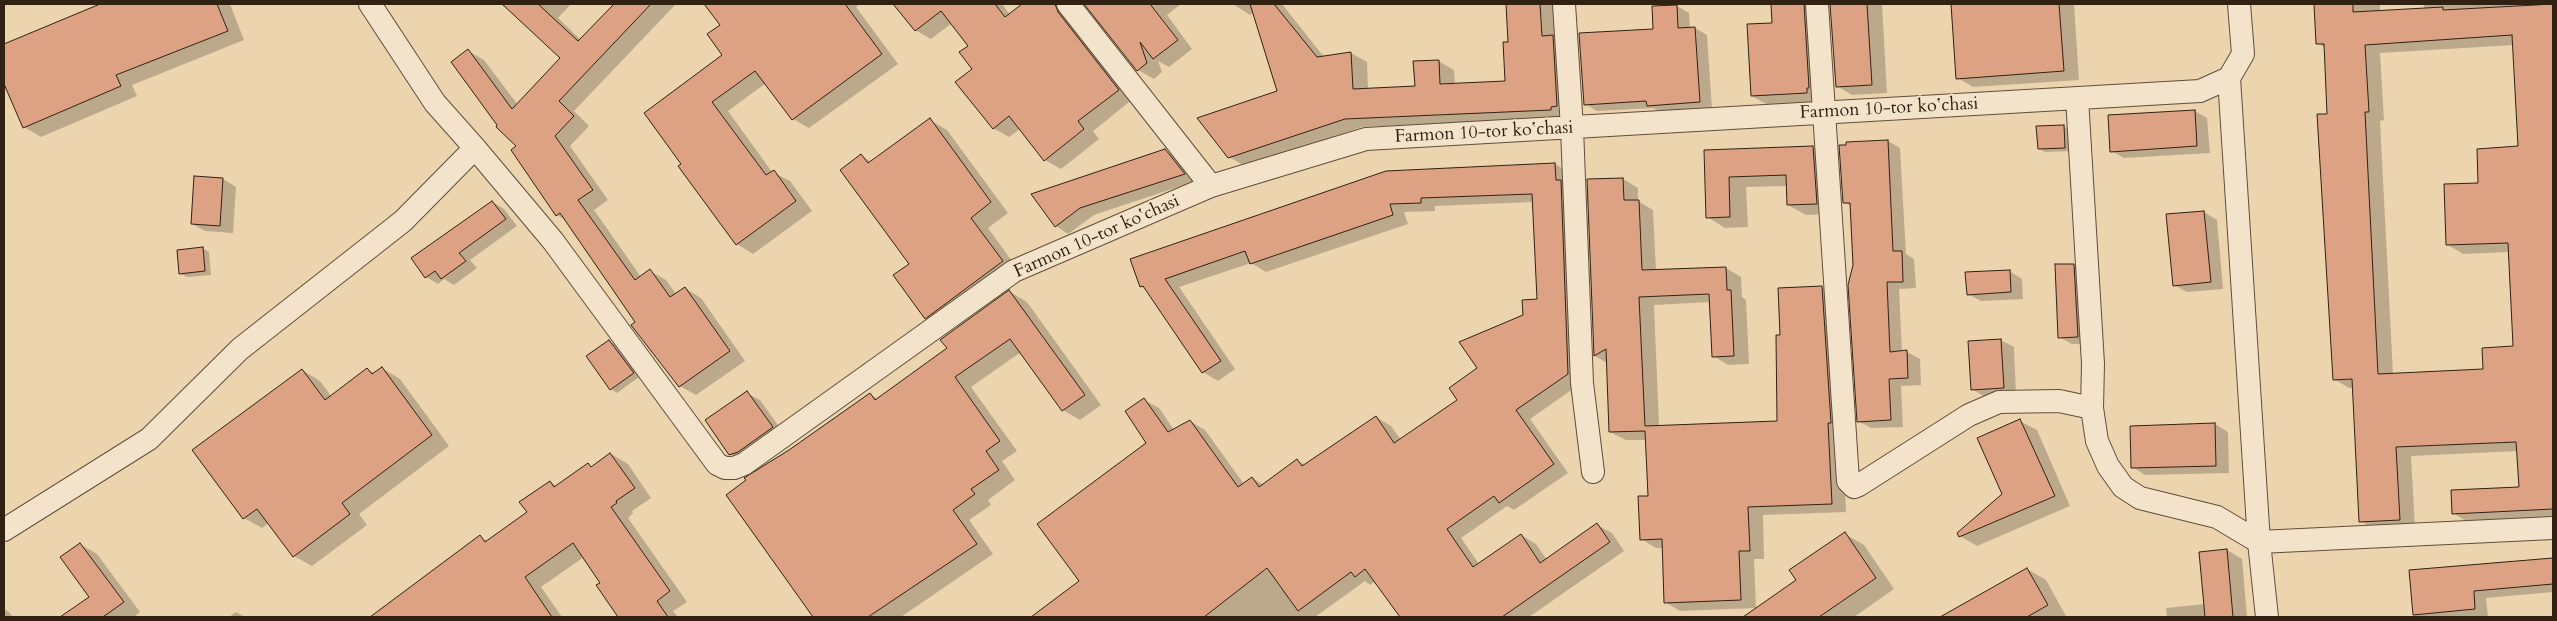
<!DOCTYPE html>
<html>
<head>
<meta charset="utf-8">
<style>
  body { margin:0 }
  #map { position:relative; width:2557px; height:621px; overflow:hidden; background:#ecd4af; font-family:Cardo,serif }
  canvas { display:block }
  .frame { position:absolute; inset:0; border:5px solid #302113; pointer-events:none }
</style>
</head>
<body>
<div id="map">
<canvas width="2557" height="621"></canvas>
<div class="frame"></div>
</div>
<script>
const context = document.querySelector('canvas').getContext('2d');
context.lineJoin = 'round';
function paint(path, color) { context.fillStyle = color; context.fill(path, 'evenodd'); }
const toPath = rows => new Path2D(rows.map(r => 'M' + r).join(''));
function strokePath(path, color, width, dash) { context.strokeStyle = color; context.lineWidth = width; context.lineCap = dash ? 'butt' : 'round'; context.setLineDash(dash || []); context.stroke(path); }
function label(font, color, halo, rows, align = 'center') {
  context.font = font + ' Cardo,serif'; context.lineWidth = 4; context.setLineDash([]); context.textBaseline = 'middle'; context.strokeStyle = halo; context.fillStyle = color; for (const [text, x, y, turn = 0] of rows) {
    context.save(); context.translate(x, y); context.rotate((+turn || 0) * Math.PI / 180); context.textAlign = isNaN(turn) ? turn : align; if (halo) context.strokeText(text, 0, 0); context.fillText(text, 0, 0); context.restore();
  }
}
const shadow = toPath([
  [103,4,230,4,244,40,132,85,137,96,41,137,24,127,4,80,4,46],
  [505,4,571,4,558,18,581,40,615,4,676,4,574,111,589,126,570,146,608,200,594,210,641,277,650,271,666,280,676,294,685,288,701,298,745,361,696,395,680,386,566,220,557,215,518,146,499,125,468,51,484,60,518,105,562,58],
  [722,4,860,4,856,7,898,64,809,128,793,119,766,83,728,111,772,172,790,181,812,211,753,254,737,244,680,166,724,56,722,25,712,11],
  [905,4,1002,4,1010,15,1024,4,1075,4,1133,99,1093,131,1099,139,1061,169,1045,160,1020,129,1009,137,993,128,974,69,970,46,952,23,931,39,915,30,899,8],
  [1086,4,1181,4,1167,15,1192,49,1169,67,1158,61,1162,72,1154,79,1138,70],
  [1233,4,1282,4,1324,57,1351,53,1367,62,1368,89,1416,87,1438,61,1454,70,1455,85,1507,82,1510,43,1508,4,1555,4,1566,118,1362,127,1245,166,1229,157,1279,92,1254,12,1250,15],
  [1772,4,1825,4,1822,102,1768,105,1752,96,1774,24],
  [1831,4,1882,4,1887,93,1852,95,1837,86],
  [1952,4,2074,4,2079,80,1973,87,1958,78],
  [2316,4,2380,4,2380,12,2424,9,2424,4,2553,4,2553,74,2530,76,2514,45,2380,53,2384,120,2380,121,2393,374,2484,370,2514,348,2509,252,2463,254,2448,245,2480,184,2520,148,2517,111,2553,108,2553,518,2468,522,2453,513,2520,488,2518,451,2411,456,2415,528,2376,530,2361,521,2354,388,2349,388,2334,379,2318,116,2329,115,2325,48,2318,43],
  [1677,6,1689,13,1690,28,1695,28,1707,35,1712,109,1660,112,1653,108,1597,111,1585,104],
  [2195,111,2207,118,2210,153,2124,158,2111,151],
  [930,120,947,130,1008,213,988,228,1019,271,943,328,926,318,911,264,861,156,872,162],
  [2063,126,2070,130,2071,151,2045,152,2039,148],
  [1888,141,1900,148,1906,254,1914,259,1916,288,1899,289,1902,352,1907,352,1920,359,1921,385,1901,386,1903,427,1871,428,1858,421,1851,206,1844,202],
  [1813,147,1831,158,1835,214,1806,215,1788,205,1787,186,1746,187,1748,227,1725,228,1707,217,1705,151],
  [1165,151,1178,158,1196,181,1094,215,1068,234,1056,226,1033,195],
  [1555,164,1570,173,1583,382,1530,419,1568,473,1514,510,1507,506,1461,538,1479,564,1521,535,1536,544,1547,560,1597,525,1612,533,1624,551,1529,617,1402,617,1375,581,1370,585,1365,581,1315,617,1033,617,1081,581,1148,443,1144,400,1159,408,1174,430,1190,421,1205,430,1244,484,1252,478,1264,485,1297,461,1306,465,1376,417,1391,426,1401,440,1459,400,1479,369,1538,301,1534,202,1435,206,1435,211,1404,212,1408,224,1266,272,1251,263,1179,287,1235,369,1218,381,1203,372,1147,290,1141,286,1132,260],
  [223,179,236,187,233,233,205,231,192,224],
  [1623,179,1638,188,1638,201,1653,210,1656,271,1726,268,1741,277,1742,297,1746,300,1749,364,1728,365,1713,356,1711,302,1654,305,1659,426,1778,422,1781,336,1822,287,1837,296,1846,512,1763,515,1764,559,1754,559,1756,608,1680,611,1665,602,1664,548,1656,548,1641,539,1649,497,1647,440,1626,440,1610,432,1607,363,1595,356,1588,180],
  [493,202,504,209,517,226,470,260,477,268,454,285,444,279,438,284,426,277,412,258],
  [2204,212,2217,220,2223,289,2187,292,2174,285],
  [202,248,209,252,211,275,187,277,181,274],
  [2073,265,2086,272,2091,344,2072,344,2059,337],
  [2009,271,2022,279,2023,299,1981,301,1968,294],
  [1010,292,1027,302,1101,405,1080,420,1063,410,1021,352,971,387,1017,451,1002,461,1015,480,988,500,991,505,969,520,993,554,901,617,815,617,728,495,870,394,878,399,948,349],
  [2001,340,2014,347,2016,395,1985,397,1972,389],
  [609,341,616,345,639,377,617,393,611,389],
  [382,368,400,379,449,446,359,514,367,525,312,566,294,556,269,523,262,528,244,518,302,370,320,381,331,396,368,369,375,374],
  [747,393,760,400,785,435,743,461,730,454],
  [2020,421,2037,430,2070,506,1977,546,1960,536,2003,494],
  [2215,424,2228,432,2229,473,2145,475,2133,467],
  [611,454,628,464,651,498,632,511,633,513,628,518,687,602,673,611,678,617,620,617,598,586,601,583,584,557,541,587,562,617,372,617,480,537,488,541,529,513,550,482,557,486,588,465,593,467],
  [1845,534,1864,545,1894,589,1854,617,1745,617,1798,581],
  [80,544,97,554,140,612,135,616,136,617,63,617,91,597],
  [2227,550,2242,559,2247,617,2167,617,2166,608,2205,604],
  [2553,559,2553,592,2486,598,2488,617,2414,617,2410,571],
  [2027,569,2046,580,2066,616,1943,617],
  [4,609,9,612,13,617,4,617],
  [236,612,245,617,229,617]
]);
const building = toPath([
  [100,4,217,4,228,31,116,75,121,86,23,128,4,84,4,44,100,4],
  [502,4,538,4,578,41,614,4,651,4,559,101,574,116,555,136,593,190,578,200,635,280,650,269,670,297,685,287,730,351,679,387,631,325,635,322,560,213,556,216,511,150,516,146,496,127,497,125,451,62,468,49,512,109,560,58,502,4],
  [704,4,845,4,882,54,792,120,755,71,712,102,766,175,774,170,796,201,736,245,678,166,681,164,644,113,722,55,707,34,720,25,704,4],
  [893,4,995,4,1005,17,1022,4,1055,4,1058,12,1119,90,1078,121,1084,129,1044,161,1009,116,993,129,955,82,972,69,959,52,968,46,941,11,915,31,893,4],
  [1084,4,1150,4,1178,40,1153,59,1140,42,1147,63,1137,71,1084,4],
  [1250,4,1274,4,1317,57,1351,52,1353,89,1415,86,1413,61,1439,60,1440,84,1505,81,1503,42,1508,42,1506,4,1540,4,1542,36,1553,35,1557,106,1551,107,1551,110,1345,119,1228,158,1197,118,1277,91,1250,4],
  [1771,4,1804,4,1809,88,1807,88,1807,93,1751,96,1747,24,1772,23,1771,4],
  [1830,4,1867,4,1872,85,1836,87,1830,4],
  [1951,4,2059,4,2064,71,1956,79,1951,4],
  [2314,4,2353,4,2353,12,2443,7,2443,10,2553,4,2553,509,2452,514,2451,490,2519,487,2516,442,2396,447,2400,520,2359,522,2352,379,2333,380,2317,114,2327,114,2324,44,2316,44,2314,4],
  [2512,35,2518,146,2477,149,2478,183,2444,184,2446,245,2508,243,2513,346,2482,348,2483,369,2378,374,2365,112,2369,112,2365,45,2512,35],
  [1677,5,1678,28,1695,27,1700,102,1647,106,1646,101,1584,105,1579,33,1653,29,1652,6,1677,5],
  [2195,110,2197,146,2110,152,2108,115,2195,110],
  [930,118,991,202,971,218,1003,261,925,319,893,275,909,264,840,170,861,154,868,163,930,118],
  [2064,125,2065,148,2038,149,2036,126,2064,125],
  [1888,140,1893,251,1902,251,1903,282,1887,282,1890,352,1907,350,1908,378,1889,379,1891,420,1857,422,1848,285,1853,265,1850,203,1843,203,1839,145,1846,145,1846,142,1888,140],
  [1813,146,1817,204,1787,205,1786,175,1729,177,1730,217,1706,218,1704,150,1813,146],
  [1165,149,1185,174,1080,208,1055,227,1031,194,1165,149],
  [1555,163,1556,180,1561,180,1568,374,1516,410,1554,464,1499,503,1494,496,1447,529,1473,567,1521,534,1540,563,1597,523,1610,542,1502,617,1400,617,1365,569,1355,577,1351,572,1298,611,1267,568,1204,617,1031,617,1079,581,1037,524,1146,443,1125,411,1144,398,1168,432,1190,420,1238,487,1252,477,1259,487,1297,459,1302,466,1376,416,1394,443,1457,400,1449,388,1477,368,1459,342,1523,315,1522,300,1537,299,1532,194,1421,198,1421,203,1390,204,1393,215,1250,264,1245,251,1165,279,1221,361,1202,373,1143,286,1140,287,1130,259,1386,171,1555,163],
  [194,176,223,178,220,226,191,224,194,176],
  [1623,178,1624,200,1639,200,1642,270,1726,267,1727,290,1731,290,1734,356,1712,357,1709,294,1639,297,1645,426,1777,421,1776,335,1780,335,1778,288,1822,286,1831,423,1828,423,1832,504,1748,507,1750,551,1739,551,1741,600,1664,603,1662,539,1640,540,1638,496,1648,496,1645,431,1609,432,1606,349,1594,356,1587,179,1623,178],
  [492,201,506,219,459,253,466,261,441,279,435,271,425,278,411,258,492,201],
  [2204,211,2211,282,2173,286,2166,214,2204,211],
  [203,247,205,271,179,274,177,250,203,247],
  [2055,264,2074,264,2078,337,2058,338,2055,264],
  [2010,270,2011,292,1967,295,1965,272,2010,270],
  [1009,290,1085,395,1062,411,1010,339,955,377,1000,441,986,451,999,470,971,489,975,494,953,510,977,544,868,617,813,617,726,495,746,480,744,478,789,450,870,393,875,400,947,348,940,340,1009,290],
  [2001,339,2004,388,1971,390,1968,341,2001,339],
  [609,340,634,373,610,390,586,356,609,340],
  [382,367,432,435,342,503,350,514,293,557,257,509,243,519,192,450,302,369,325,400,367,368,372,374,382,367],
  [747,391,773,427,738,452,729,455,705,420,747,391],
  [2020,419,2055,496,1959,537,1957,533,2002,494,1977,438,2020,419],
  [2215,423,2216,466,2131,468,2130,426,2215,423],
  [610,453,635,488,616,501,617,503,611,507,670,591,657,601,668,617,618,617,596,585,600,583,573,543,525,577,552,617,370,617,480,535,485,542,527,512,519,502,550,481,554,487,588,463,591,467,610,453],
  [1845,532,1876,578,1819,617,1743,617,1796,580,1789,570,1845,532],
  [80,543,124,602,103,617,60,617,89,597,60,557,80,543],
  [2227,549,2233,617,2205,617,2199,552,2227,549],
  [2553,558,2553,584,2474,591,2475,609,2413,615,2409,570,2553,558],
  [2027,568,2048,605,2027,617,1940,617,2027,568]
]);
const street = toPath([
  [370,4,435,103,475,148],
  [1068,4,1211,186],
  [1564,4,1572,128,1582,383,1593,472],
  [1817,4,1848,481,1854,487,1859,485,1969,415,1999,402,2059,401,2092,408],
  [2229,78,2259,542],
  [2077,98,2093,364,2092,408,2097,441,2108,466,2123,487,2140,498,2217,517,2259,542],
  [4,530,149,439,240,349,403,221,475,148,553,241,717,464,725,468,734,468,744,464,1014,271,1211,186,1366,139,2200,91,2229,78,2243,54,2239,4],
  [2267,617,2259,542,2553,528]
]);
const streetNames = [
  ["Farmon 10-tor koʻchasi",1889,109,-3],
  ["Farmon 10-tor koʻchasi",1484,133,-3],
  ["Farmon 10-tor koʻchasi",1097,237,-24]
];
paint(shadow, '#0003');
paint(building, '#dda183');
strokePath(building, '#302113', 1);
strokePath(street, '#5f4e3a', 24);
strokePath(street, '#f3e3cb', 22);
label('18px', '#302113', '#f3e3cb', streetNames);
</script>
</body>
</html>
